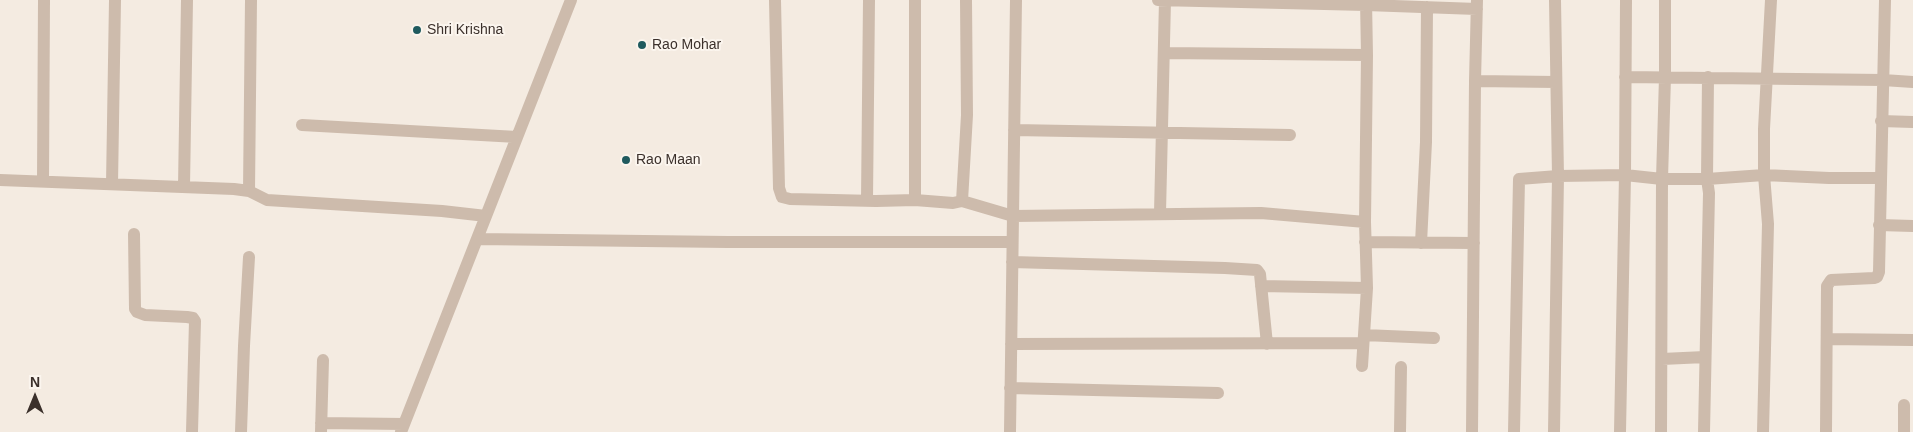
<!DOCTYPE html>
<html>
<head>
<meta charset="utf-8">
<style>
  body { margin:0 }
  #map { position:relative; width:1913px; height:432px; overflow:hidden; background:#f4ebe1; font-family:Arial,sans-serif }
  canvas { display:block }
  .north { position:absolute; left:10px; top:372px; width:50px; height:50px; -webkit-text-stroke:4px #fbf5ee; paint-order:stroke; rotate:0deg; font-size:14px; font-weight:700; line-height:20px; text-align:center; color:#3b302b }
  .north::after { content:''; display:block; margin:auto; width:18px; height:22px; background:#3b302b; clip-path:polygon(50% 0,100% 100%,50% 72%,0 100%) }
</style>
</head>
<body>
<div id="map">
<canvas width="1913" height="432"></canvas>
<div class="north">N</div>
</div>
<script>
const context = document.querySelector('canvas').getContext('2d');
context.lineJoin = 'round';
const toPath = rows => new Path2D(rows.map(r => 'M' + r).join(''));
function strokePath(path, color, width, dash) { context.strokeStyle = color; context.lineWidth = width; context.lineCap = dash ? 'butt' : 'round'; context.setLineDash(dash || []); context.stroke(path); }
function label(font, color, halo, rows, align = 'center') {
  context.font = font + ' Arial,sans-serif'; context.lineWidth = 4; context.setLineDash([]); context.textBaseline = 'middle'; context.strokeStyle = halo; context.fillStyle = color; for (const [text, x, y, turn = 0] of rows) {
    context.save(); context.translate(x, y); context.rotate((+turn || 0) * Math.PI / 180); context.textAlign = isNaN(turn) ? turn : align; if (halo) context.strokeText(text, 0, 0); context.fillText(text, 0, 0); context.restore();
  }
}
const minor = toPath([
  [775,0,779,188,782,197,790,199,876,201,915,200,953,203,962,201,1013,216,1261,213,1365,222],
  [1158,0,1366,5,1477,9],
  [1164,53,1367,55],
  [1625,77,1883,80,1913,82],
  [1475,81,1556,82],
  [1881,121,1913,122],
  [302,125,517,137],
  [1014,130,1290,135],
  [0,180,234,189,249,191,267,200,442,211,486,216],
  [43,181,44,0],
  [112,184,115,0],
  [184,187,187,0],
  [249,191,251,0],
  [867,200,869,0],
  [915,200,915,0],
  [962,201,967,115,966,0],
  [1160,213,1165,0],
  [1879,225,1913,226],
  [134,234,135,309,137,312,145,315,187,317,193,318,195,321,192,432],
  [477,239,728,242,1012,242],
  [1365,242,1474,243],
  [1421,243,1426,142,1427,7],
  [1012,262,1225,268,1257,270,1260,274,1267,344],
  [1261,286,1367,288],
  [1364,335,1434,338],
  [1827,339,1913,340],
  [1011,344,1363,343],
  [1662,359,1705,357],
  [1362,366,1367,288,1365,222,1367,55,1366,0],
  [1010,388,1218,393],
  [321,423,404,424],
  [241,432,244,346,249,257],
  [321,432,323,360],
  [401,432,571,0],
  [1010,432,1016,0],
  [1400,432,1401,367],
  [1472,432,1475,81,1477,0],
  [1514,432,1519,179,1558,176,1625,175,1662,179,1707,179,1764,175,1829,178,1879,178],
  [1554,432,1558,176,1555,0],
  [1620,432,1625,175,1626,0],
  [1661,432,1662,179,1665,77,1665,0],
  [1704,432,1709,193,1707,179,1708,77],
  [1763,432,1768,224,1764,175,1764,129,1771,0],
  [1826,432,1827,286,1831,280,1874,278,1877,277,1879,272,1885,0],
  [1904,432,1904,405]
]);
const markers = [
  [417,30,5,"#1f5a5e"],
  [642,45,5,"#1f5a5e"],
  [626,160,5,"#1f5a5e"]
];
const poiNames = [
  ["Shri Krishna",427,30],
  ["Rao Mohar",652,45],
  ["Rao Maan",636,160]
];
strokePath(minor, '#cdbbac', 12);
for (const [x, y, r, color] of markers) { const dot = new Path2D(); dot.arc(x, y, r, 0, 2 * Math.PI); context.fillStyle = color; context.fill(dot); strokePath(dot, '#fbf5ee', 2); }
label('14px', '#3b302b', '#fbf5ee', poiNames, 'left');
</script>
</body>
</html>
